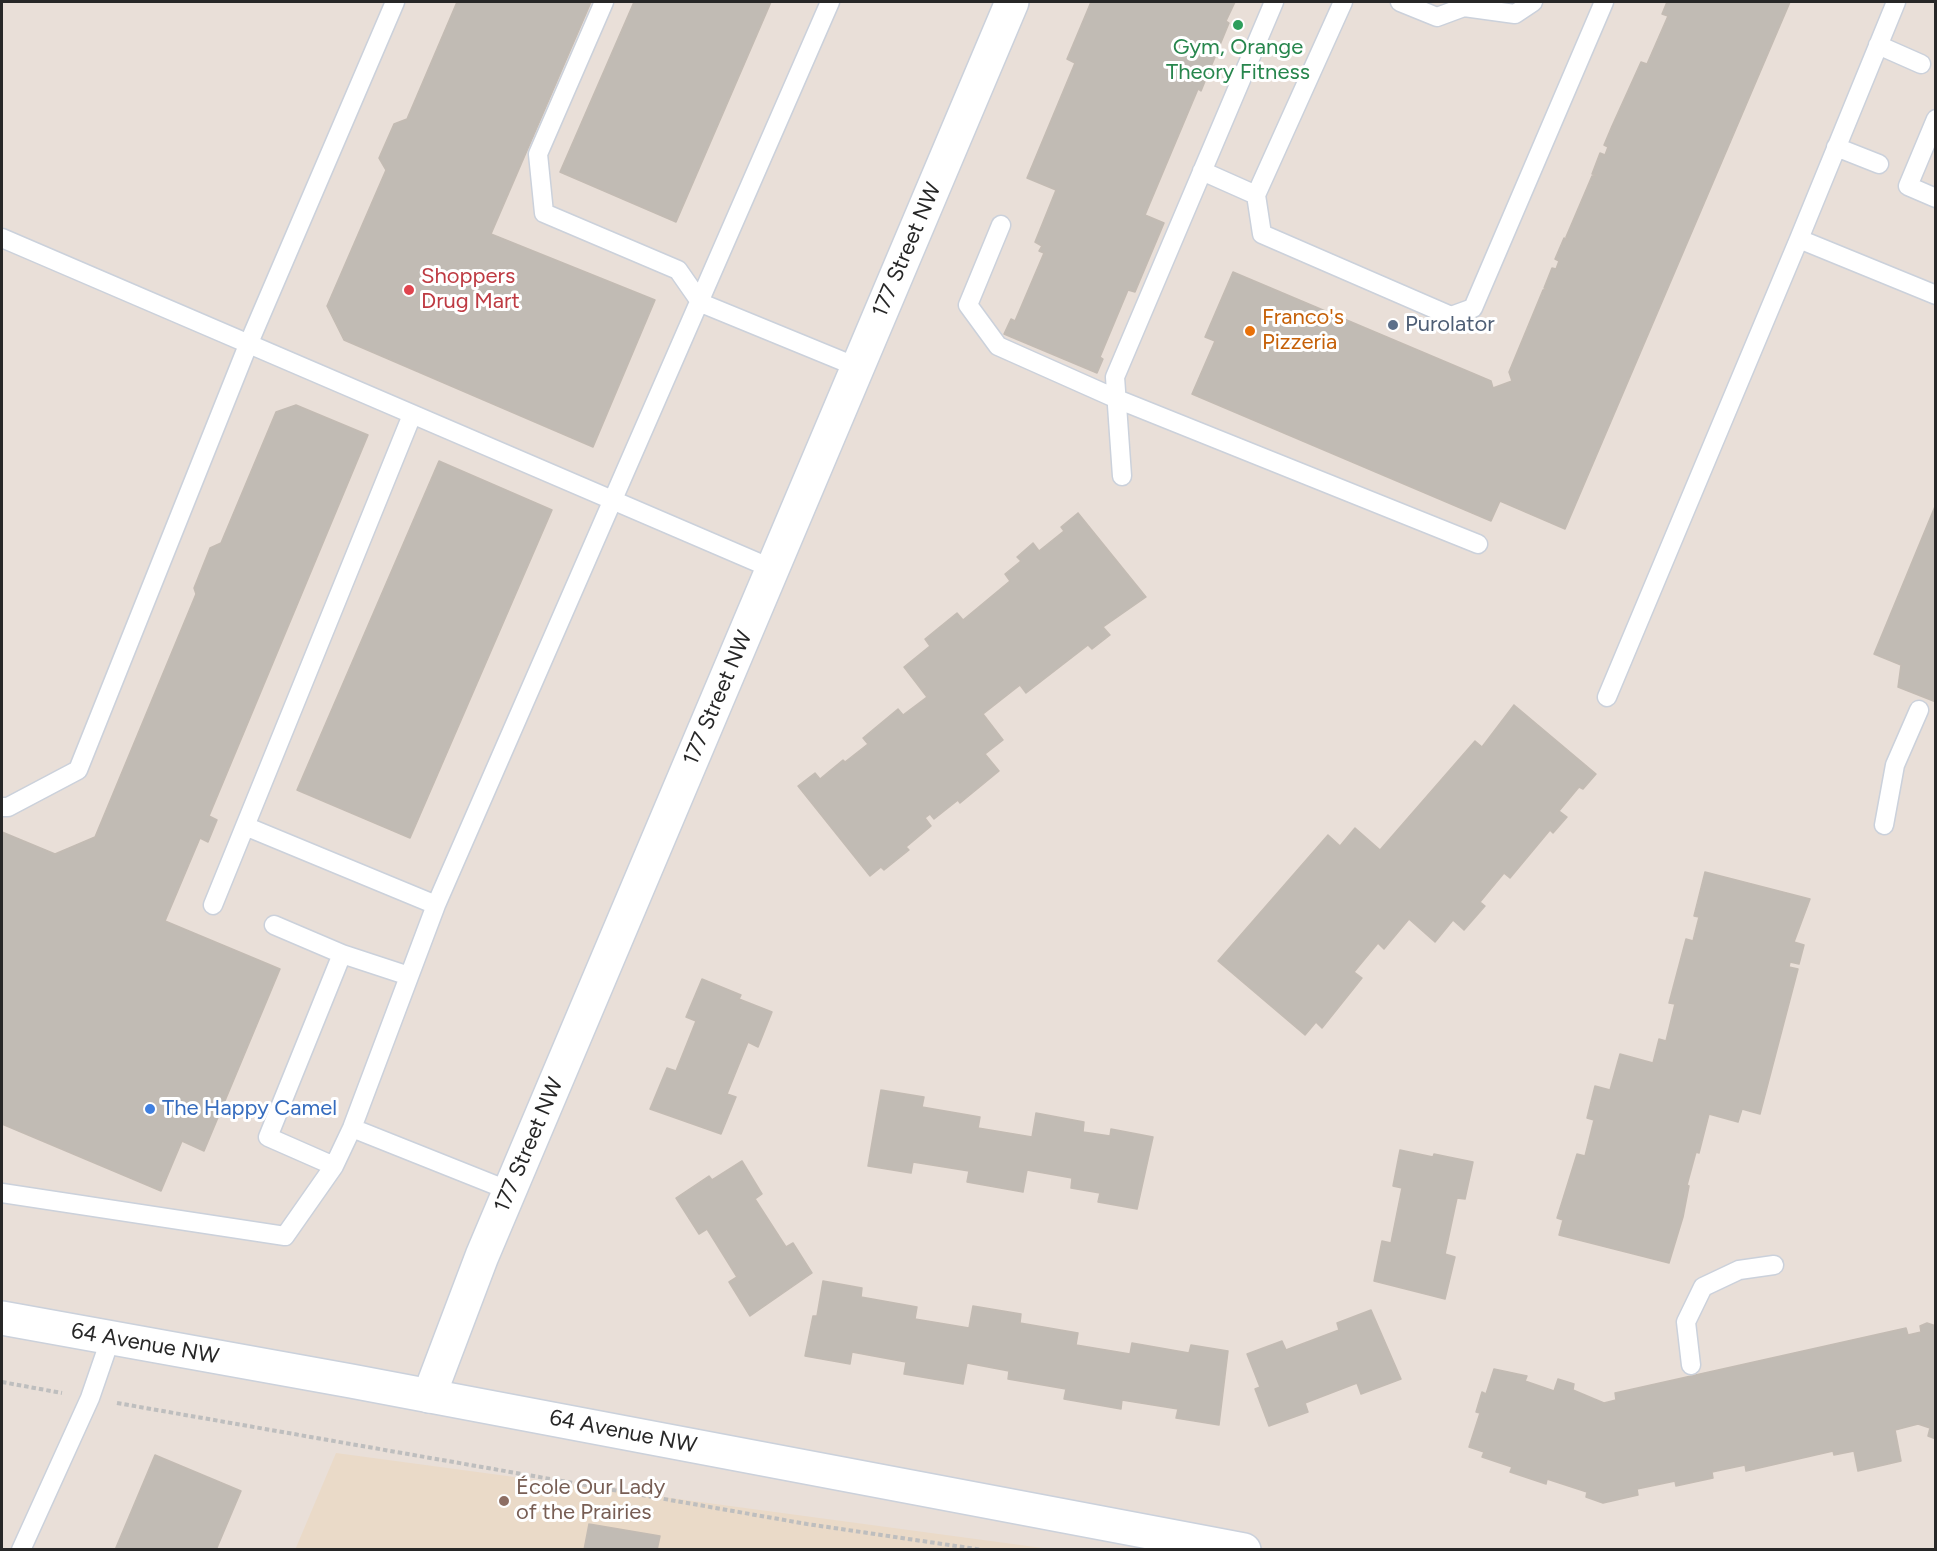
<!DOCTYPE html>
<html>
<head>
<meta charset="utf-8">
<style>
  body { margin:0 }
  #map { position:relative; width:1937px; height:1551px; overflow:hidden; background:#e9dfd8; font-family:Figtree,sans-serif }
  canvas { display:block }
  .frame { position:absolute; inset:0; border:3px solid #272727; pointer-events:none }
</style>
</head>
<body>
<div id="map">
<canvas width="1937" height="1551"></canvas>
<div class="frame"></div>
</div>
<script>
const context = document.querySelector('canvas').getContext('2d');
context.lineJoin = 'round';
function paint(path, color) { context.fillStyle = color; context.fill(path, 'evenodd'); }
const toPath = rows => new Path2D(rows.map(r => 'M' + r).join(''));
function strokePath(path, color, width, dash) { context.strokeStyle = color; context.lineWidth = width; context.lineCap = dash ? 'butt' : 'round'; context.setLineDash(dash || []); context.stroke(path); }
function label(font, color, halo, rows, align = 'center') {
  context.font = font + ' Figtree,sans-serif'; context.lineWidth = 6; context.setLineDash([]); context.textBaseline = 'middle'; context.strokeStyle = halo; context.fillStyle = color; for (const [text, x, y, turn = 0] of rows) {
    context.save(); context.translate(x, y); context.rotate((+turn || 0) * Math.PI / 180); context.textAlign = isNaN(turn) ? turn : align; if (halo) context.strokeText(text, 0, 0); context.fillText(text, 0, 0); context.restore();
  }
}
const education = toPath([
  [336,1453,1050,1549,295,1550]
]);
const building = toPath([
  [457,2,591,2,491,234,655,300,593,447,344,340,327,306,386,170,379,158,394,124,407,119,457,2],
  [634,2,771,2,676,222,560,172,634,2],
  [1091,2,1235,2,1226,21,1229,23,1201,91,1198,89,1145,215,1164,223,1135,292,1128,290,1100,357,1103,359,1097,373,1004,334,1011,319,1015,321,1044,253,1039,251,1042,246,1035,242,1056,190,1027,178,1075,63,1067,59,1091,2],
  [1667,2,1790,2,1565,529,1500,501,1491,521,1192,394,1215,341,1205,337,1233,272,1491,381,1493,388,1512,381,1509,372,1543,290,1547,289,1544,288,1552,268,1556,269,1559,261,1555,259,1564,238,1568,240,1566,237,1592,176,1596,175,1592,174,1600,153,1605,155,1608,147,1604,145,1612,126,1641,62,1647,64,1668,16,1662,14,1667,2],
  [296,405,368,435,209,816,217,820,208,842,200,838,165,921,280,969,204,1151,182,1141,161,1191,2,1124,2,832,55,854,95,837,196,594,194,588,210,548,221,543,276,412,296,405],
  [439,461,552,510,410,838,297,790,439,461],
  [1936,504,1936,702,1898,687,1901,665,1874,654,1936,504],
  [1078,513,1146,597,1103,627,1110,635,1092,649,1088,645,1026,693,1020,685,983,714,1003,740,985,754,999,771,960,803,958,800,934,819,930,814,925,818,931,826,906,847,909,850,884,870,881,867,870,876,798,786,815,773,820,779,843,760,845,762,868,744,863,738,898,709,903,715,927,697,904,667,930,646,925,639,957,613,963,620,1010,581,1005,574,1021,561,1017,557,1033,543,1039,551,1064,531,1061,527,1078,513],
  [1514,705,1596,774,1583,789,1579,787,1559,811,1567,817,1553,833,1550,830,1510,878,1504,873,1480,902,1485,906,1464,930,1453,920,1435,942,1409,919,1384,949,1378,943,1354,972,1362,978,1322,1028,1316,1022,1305,1035,1218,961,1328,835,1340,846,1355,828,1380,850,1475,741,1482,747,1514,705],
  [1705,872,1810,899,1794,942,1804,945,1799,964,1790,962,1789,967,1798,969,1760,1114,1742,1109,1738,1122,1709,1114,1699,1153,1696,1152,1687,1185,1689,1186,1683,1217,1669,1263,1559,1235,1563,1220,1557,1218,1577,1154,1585,1156,1594,1120,1587,1118,1595,1086,1610,1090,1620,1054,1653,1063,1659,1039,1666,1041,1675,1004,1669,1003,1686,939,1693,941,1699,917,1694,916,1705,872],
  [702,979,741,995,739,999,772,1012,758,1047,748,1042,727,1094,736,1097,721,1134,650,1109,667,1068,676,1071,696,1021,686,1017,702,979],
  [881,1090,924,1097,922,1107,980,1117,978,1128,1032,1137,1036,1113,1084,1122,1083,1132,1110,1136,1111,1129,1153,1137,1137,1209,1098,1202,1100,1193,1071,1188,1072,1178,1027,1170,1023,1192,967,1182,969,1171,913,1162,911,1173,868,1166,881,1090],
  [1400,1150,1433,1157,1434,1154,1473,1162,1465,1199,1457,1198,1445,1254,1455,1257,1445,1299,1374,1281,1382,1241,1391,1243,1402,1188,1393,1186,1400,1150],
  [742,1161,762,1194,755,1199,786,1247,793,1243,812,1273,750,1316,729,1282,737,1277,707,1229,699,1234,676,1198,709,1176,712,1180,742,1161],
  [823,1281,862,1288,861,1297,917,1307,915,1319,969,1328,973,1306,1021,1314,1020,1323,1078,1333,1076,1345,1130,1354,1132,1343,1189,1353,1191,1345,1228,1351,1219,1425,1176,1418,1178,1409,1122,1400,1121,1409,1064,1399,1066,1389,1008,1379,1009,1371,967,1363,963,1384,904,1374,906,1362,852,1352,850,1364,805,1356,813,1316,817,1316,823,1281],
  [1371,1310,1401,1379,1361,1394,1357,1383,1305,1403,1308,1412,1269,1426,1255,1389,1260,1387,1247,1354,1282,1341,1286,1350,1339,1330,1337,1323,1371,1310],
  [1927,1323,1936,1326,1936,1439,1928,1436,1930,1428,1918,1424,1895,1430,1901,1461,1858,1471,1854,1451,1834,1455,1833,1451,1746,1471,1745,1465,1712,1472,1713,1478,1676,1486,1675,1481,1637,1489,1638,1495,1603,1503,1586,1497,1587,1492,1547,1479,1546,1484,1510,1472,1512,1467,1482,1457,1484,1452,1469,1447,1480,1413,1476,1412,1482,1392,1486,1394,1494,1369,1527,1376,1525,1381,1554,1391,1558,1379,1574,1384,1573,1390,1604,1403,1616,1400,1615,1393,1906,1328,1908,1335,1921,1332,1920,1326,1927,1323],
  [155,1455,241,1491,216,1550,115,1550,155,1455],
  [589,1524,660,1536,657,1550,584,1550,589,1524]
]);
const path = toPath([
  [2,1382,62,1393],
  [117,1403,807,1524,983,1550]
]);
const lane = toPath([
  [604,2,538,154,544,213,678,270,701,303,857,367],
  [1400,2,1437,17,1464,7,1515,14,1533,2],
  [1878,45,1921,64],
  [1936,119,1908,186,1936,198],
  [1836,147,1879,164],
  [1202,171,1256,195,1262,234,1451,316,1473,308,1604,2],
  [1256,195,1343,2],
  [1001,225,968,305,998,346,1117,399,1478,544],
  [2,238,773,569],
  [1799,239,1936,295],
  [1122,476,1115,377,1274,2],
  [1607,697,1799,239,1896,2],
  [2,807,8,807,78,770,248,345,395,2],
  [1884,825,1895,765,1919,710],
  [245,826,436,905],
  [213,905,412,415],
  [274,925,342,954,268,1137,334,1166],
  [342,954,409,976],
  [352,1128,510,1191],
  [2,1193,285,1236,334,1166,352,1128,436,905,830,2],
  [1691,1365,1686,1322,1703,1287,1739,1270,1774,1265],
  [21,1550,90,1398,111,1337]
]);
const street = toPath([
  [429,1396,482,1256,1012,2]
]);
const secondary = toPath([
  [2,1318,351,1381,1244,1550]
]);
const markers = [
  [1238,25,6,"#2e9e5b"],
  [409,290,6,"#e0444e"],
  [1393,325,6,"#5c6f8a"],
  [1250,331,6,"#e8710a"],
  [150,1109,6,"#3f7fe0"],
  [504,1501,6,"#8d6e63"]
];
const leisureNames = [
  ["Gym, Orange",1238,48],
  ["Theory Fitness",1238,73]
];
const streetNames = [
  ["177 Street NW",907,250,-67],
  ["177 Street NW",718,698,-67],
  ["177 Street NW",529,1145,-67],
  ["64 Avenue NW",145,1344,10],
  ["64 Avenue NW",623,1432,11]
];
const healthNames = [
  ["Shoppers",421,277],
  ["Drug Mart",421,302]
];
const foodNames = [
  ["Franco's",1262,318],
  ["Pizzeria",1262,343]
];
const serviceNames = [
  ["Purolator",1405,325]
];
const shopNames = [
  ["The Happy Camel",162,1109]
];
const educationNames = [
  ["École Our Lady",516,1488],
  ["of the Prairies",516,1513]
];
paint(education, '#eadac8');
paint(building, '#c1bbb4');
strokePath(building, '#c3bbb3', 1.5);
strokePath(lane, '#cbd1db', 21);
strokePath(street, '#cbd1db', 36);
strokePath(secondary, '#cbd1db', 36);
strokePath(path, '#bebebe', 4, [4.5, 3]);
strokePath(lane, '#fff', 18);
strokePath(street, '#fff', 33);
strokePath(secondary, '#fff', 33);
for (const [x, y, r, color] of markers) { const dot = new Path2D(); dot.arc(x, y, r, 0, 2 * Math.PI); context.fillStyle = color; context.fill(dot); strokePath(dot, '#fff', 2); }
label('22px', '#27864d', '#fff', leisureNames);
label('22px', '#272727', '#fff', streetNames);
label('22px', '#be3a42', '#fff', healthNames, 'left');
label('22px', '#c56008', '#fff', foodNames, 'left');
label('22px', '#4e5e75', '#fff', serviceNames, 'left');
label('22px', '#366cbe', '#fff', shopNames, 'left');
label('22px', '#785e54', '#fff', educationNames, 'left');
</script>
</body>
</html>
